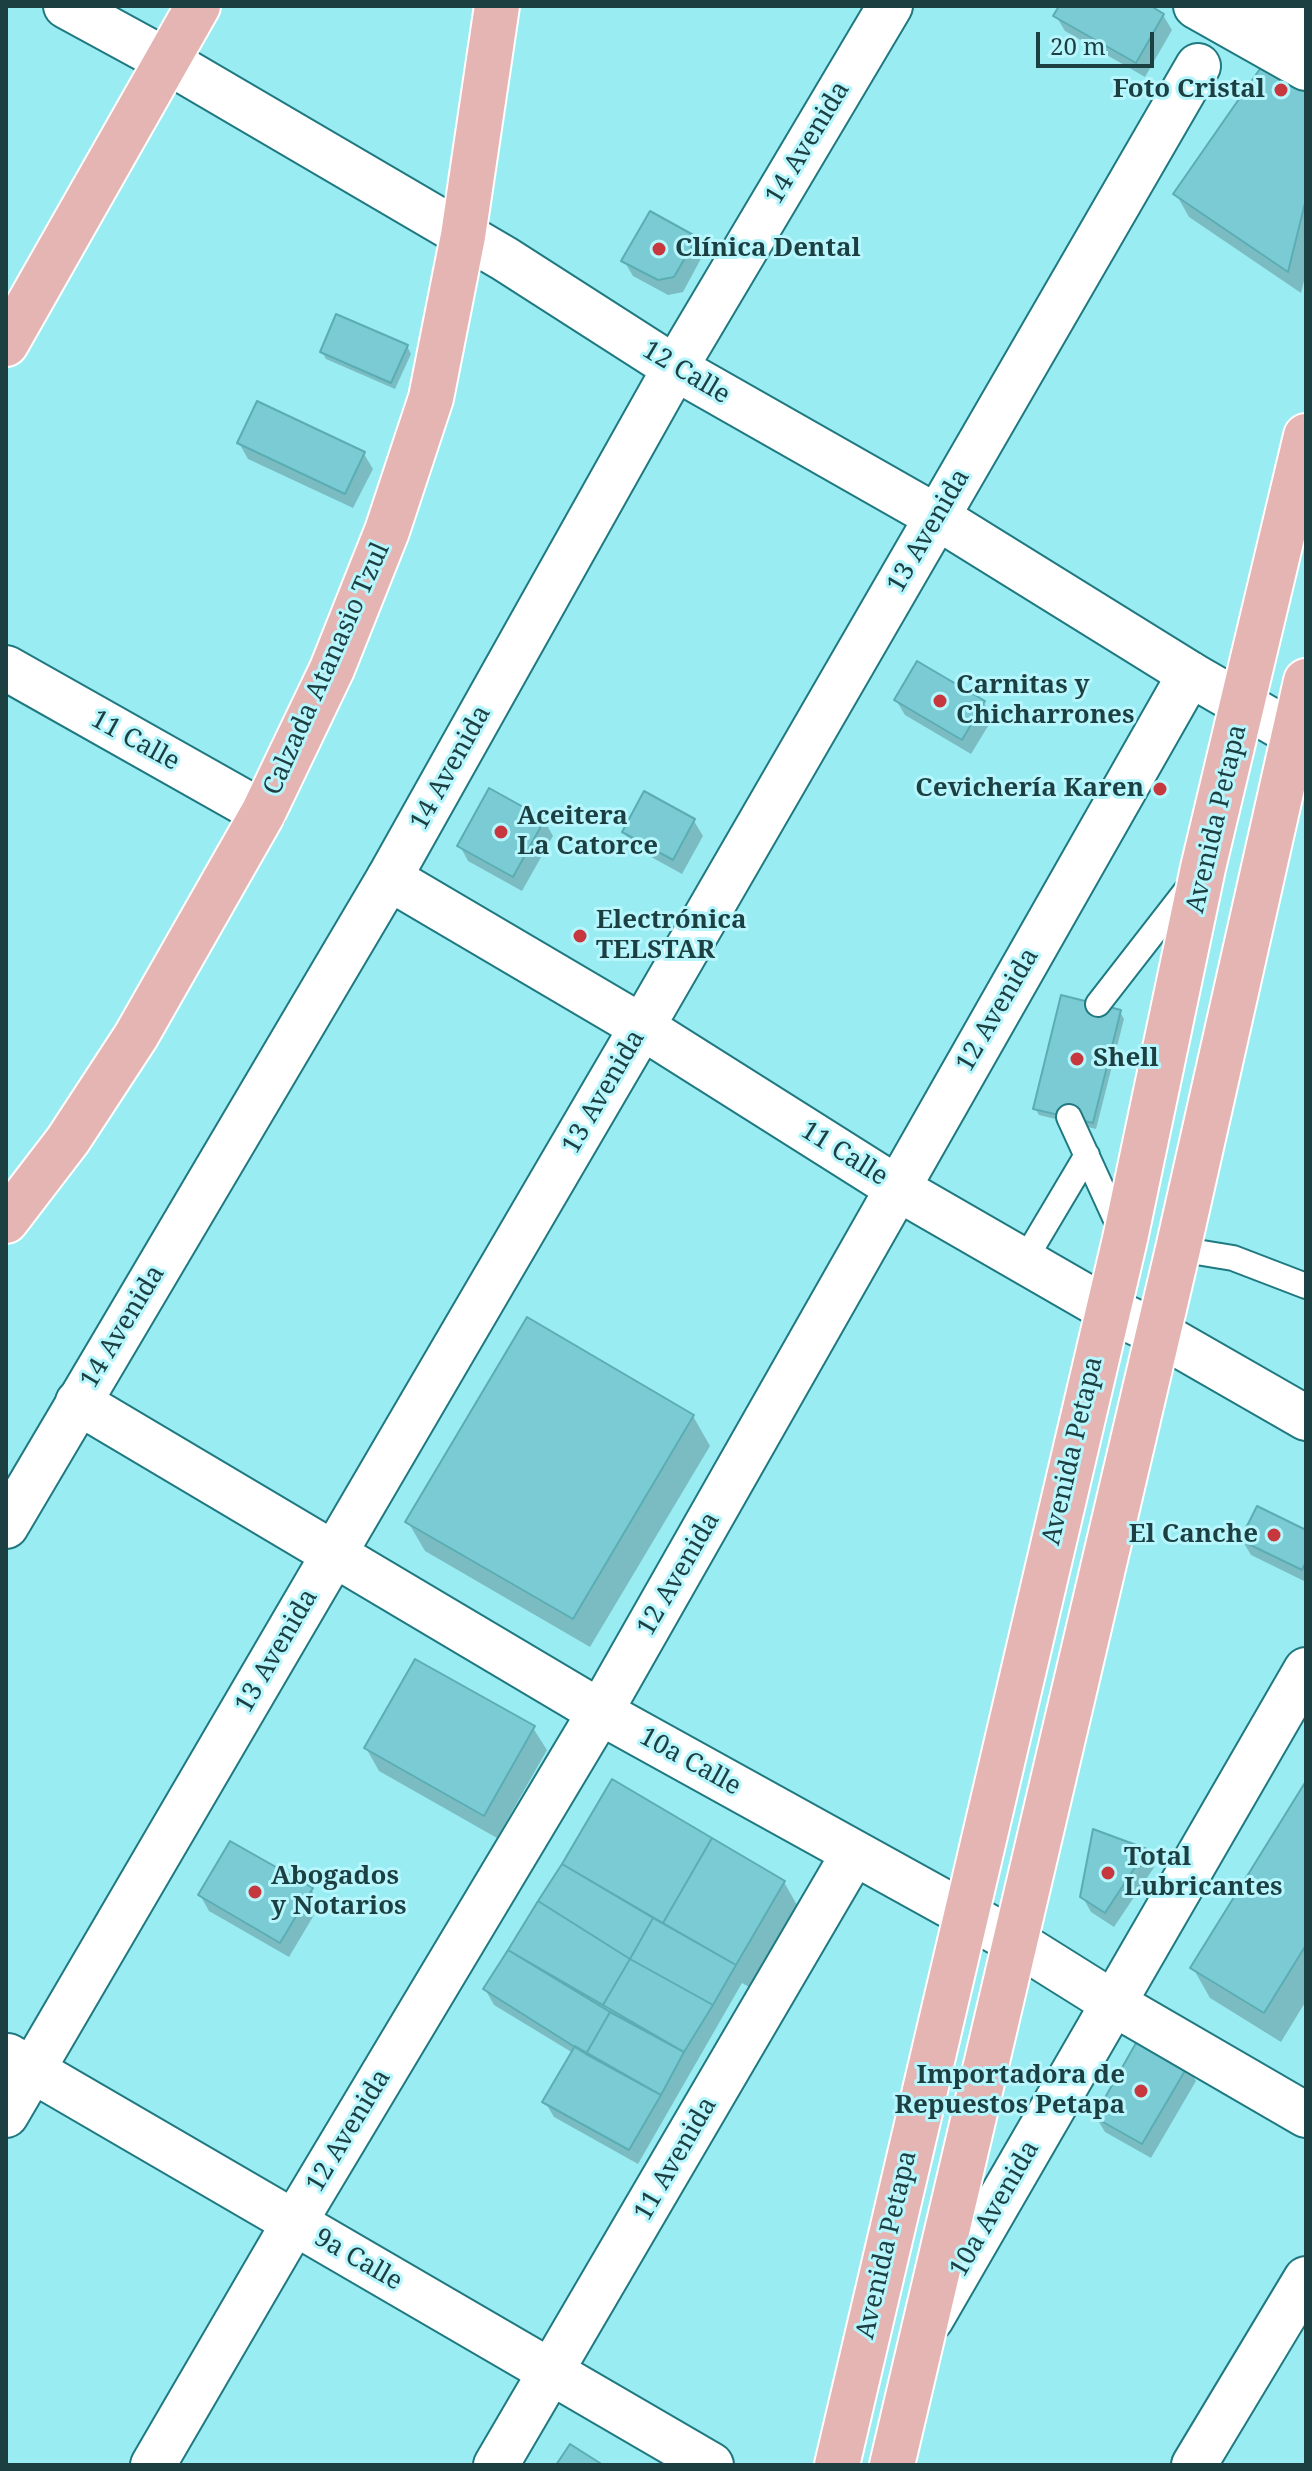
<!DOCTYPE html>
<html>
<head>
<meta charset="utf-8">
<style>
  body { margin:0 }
  #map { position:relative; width:1312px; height:2471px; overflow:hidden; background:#9aecf3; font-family:"Noto Serif",serif }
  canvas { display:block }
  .frame { position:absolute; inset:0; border:8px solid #1c3f42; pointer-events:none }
  .scale { position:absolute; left:1036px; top:32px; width:118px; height:36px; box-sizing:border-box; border:4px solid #1c3f42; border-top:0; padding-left:10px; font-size:24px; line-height:28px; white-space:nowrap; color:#1c3f42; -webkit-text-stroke:6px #b6f6fc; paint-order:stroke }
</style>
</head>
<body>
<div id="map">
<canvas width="1312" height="2471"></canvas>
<div class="frame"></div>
<div class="scale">20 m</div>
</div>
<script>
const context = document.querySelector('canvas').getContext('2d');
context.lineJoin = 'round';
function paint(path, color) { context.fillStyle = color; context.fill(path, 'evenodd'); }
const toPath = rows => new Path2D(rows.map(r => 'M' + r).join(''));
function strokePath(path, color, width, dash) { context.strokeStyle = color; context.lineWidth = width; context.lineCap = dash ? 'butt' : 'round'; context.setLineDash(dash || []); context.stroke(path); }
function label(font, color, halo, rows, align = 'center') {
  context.font = font + ' "Noto Serif",serif'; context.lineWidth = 6; context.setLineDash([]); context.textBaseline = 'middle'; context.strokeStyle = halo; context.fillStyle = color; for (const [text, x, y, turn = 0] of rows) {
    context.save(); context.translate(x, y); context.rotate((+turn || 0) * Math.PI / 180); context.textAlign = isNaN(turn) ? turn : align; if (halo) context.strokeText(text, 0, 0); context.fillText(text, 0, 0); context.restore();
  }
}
const shadow = toPath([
  [1061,6,1147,6,1163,15,1172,30,1145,77,1065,31,1056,16],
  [1306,94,1306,273,1301,293,1189,217,1176,194],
  [696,238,704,253,683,292,668,295,633,276,624,261],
  [407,346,411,354,395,389,326,359,322,352],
  [239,443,364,454,373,469,353,508,248,459],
  [896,700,984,703,993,718,971,754,905,715],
  [544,820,553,836,522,891,468,861,460,846],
  [694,821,703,836,682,874,633,847,624,832],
  [1120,1012,1124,1019,1096,1129,1039,1115,1035,1108],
  [693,1416,710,1446,590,1647,425,1551,408,1522],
  [1306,1532,1306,1582,1251,1555,1242,1540],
  [533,1728,547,1750,497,1838,379,1771,366,1748],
  [613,1782,784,1882,797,1905,749,1987,742,1983,638,2164,554,2117,545,2102,573,2053,494,2005,485,1989],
  [1306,1784,1306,2001,1281,2042,1210,1998,1193,1968],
  [1146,1850,1155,1866,1114,1927,1091,1912,1082,1896],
  [311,1889,320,1905,289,1957,209,1911,200,1895],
  [1187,2066,1196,2081,1151,2158,1105,2132,1096,2117]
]);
const building = toPath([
  [1059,6,1151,6,1164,14,1136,63,1053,16,1059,6],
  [1264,63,1306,92,1306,199,1288,272,1173,194,1264,63],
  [650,211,697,237,674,277,658,280,621,261,650,211],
  [336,314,408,345,391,383,320,352,336,314],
  [257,401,365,452,345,494,237,443,257,401],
  [917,661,985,701,962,740,894,700,917,661],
  [489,788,545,819,513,877,457,846,489,788],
  [644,791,695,819,673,860,622,832,644,791],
  [1061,995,1121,1010,1093,1123,1033,1109,1061,995],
  [527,1317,694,1415,573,1619,405,1522,527,1317],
  [1257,1506,1306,1530,1306,1562,1302,1570,1240,1540,1257,1506],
  [415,1659,535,1726,484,1816,364,1748,415,1659],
  [612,1779,712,1838,663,1923,562,1864,612,1779],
  [1306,1781,1306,1945,1264,2013,1190,1968,1306,1781],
  [1093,1829,1147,1849,1105,1913,1080,1897,1093,1829],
  [712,1838,785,1881,736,1965,663,1923,712,1838],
  [230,1841,313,1888,280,1943,198,1895,230,1841],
  [562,1864,653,1918,630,1959,538,1901,562,1864],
  [538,1901,630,1959,603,2005,508,1950,538,1901],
  [653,1918,736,1965,713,2005,630,1959,653,1918],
  [508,1950,610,2012,586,2054,483,1989,508,1950],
  [630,1959,713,2005,684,2052,603,2005,630,1959],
  [610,2012,684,2052,661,2095,586,2054,610,2012],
  [1140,2036,1189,2064,1142,2144,1094,2117,1140,2036],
  [575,2046,661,2095,629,2150,542,2102,575,2046],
  [570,2444,603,2465,556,2465,570,2444]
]);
const lane = toPath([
  [1098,1004,1192,883],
  [1069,1117,1123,1235],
  [1178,1249,1233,1258,1306,1286],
  [1024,1261,1087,1155]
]);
const street = toPath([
  [66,6,167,61,505,259,675,368],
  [1196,6,1306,68],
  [1305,6,1306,6],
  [6,668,263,813],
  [389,878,642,1027,897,1188,1107,1309,1158,1333,1306,1418],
  [78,1402,600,1712,1014,1941,1113,2003,1306,2115],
  [8,2056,711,2465],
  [6,2115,642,1027,1198,66],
  [931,2319,1306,1670],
  [153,2465,294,2223,600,1712,1190,674],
  [496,2465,854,1853],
  [1194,2465,1306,2279]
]);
const secondary = toPath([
  [1250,6,1306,38],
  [675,368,937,517,1190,674,1306,741],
  [6,1526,389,878,675,368,890,6]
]);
const primary = toPath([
  [6,344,198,6],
  [6,1221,68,1140,136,1036,263,813,332,669,387,531,431,398,463,236,497,6],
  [837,2465,1125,1239,1203,868,1306,436],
  [892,2465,1178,1249,1306,681]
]);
const markers = [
  [1281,90,8,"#c7383e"],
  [659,249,8,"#c7383e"],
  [940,701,8,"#c7383e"],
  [1160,789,8,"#c7383e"],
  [501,832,8,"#c7383e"],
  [580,936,8,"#c7383e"],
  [1077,1059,8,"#c7383e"],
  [1274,1535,8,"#c7383e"],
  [1108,1873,8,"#c7383e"],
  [255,1892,8,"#c7383e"],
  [1141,2091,8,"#c7383e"]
];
const poiNames = [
  ["Foto Cristal",1265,90,"right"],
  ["Clínica Dental",675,249],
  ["Carnitas y",956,686],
  ["Chicharrones",956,716],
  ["Cevichería Karen",1144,789,"right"],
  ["Aceitera",517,817],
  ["La Catorce",517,847],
  ["Electrónica",596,921],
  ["TELSTAR",596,951],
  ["Shell",1093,1059],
  ["El Canche",1258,1535,"right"],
  ["Total",1124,1858],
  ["Lubricantes",1124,1888],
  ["Abogados",271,1877],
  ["y Notarios",271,1907],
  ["Importadora de",1125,2076,"right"],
  ["Repuestos Petapa",1125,2106,"right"]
];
const streetNames = [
  ["14 Avenida",808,143,-59],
  ["12 Calle",686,373,31],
  ["13 Avenida",929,531,-60],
  ["Calzada Atanasio Tzul",327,669,-66],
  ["11 Calle",135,741,29],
  ["14 Avenida",451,768,-61],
  ["Avenida Petapa",1217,819,-77],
  ["12 Avenida",998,1010,-60],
  ["13 Avenida",604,1092,-60],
  ["11 Calle",844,1154,32],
  ["14 Avenida",123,1327,-59],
  ["Avenida Petapa",1073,1451,-77],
  ["12 Avenida",679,1574,-60],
  ["13 Avenida",277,1651,-60],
  ["10a Calle",690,1762,29],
  ["12 Avenida",349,2131,-59],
  ["11 Avenida",676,2159,-60],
  ["10a Avenida",995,2209,-60],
  ["Avenida Petapa",887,2245,-77],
  ["9a Calle",358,2260,30]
];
paint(shadow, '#0003');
paint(building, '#7acbd3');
strokePath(building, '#5badb4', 2);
strokePath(lane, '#207980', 28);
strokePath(street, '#207980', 48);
strokePath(secondary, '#207980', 48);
strokePath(primary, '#fff', 48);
strokePath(lane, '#fff', 24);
strokePath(street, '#fff', 44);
strokePath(secondary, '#fff', 44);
strokePath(primary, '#e5b5b3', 44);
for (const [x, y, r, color] of markers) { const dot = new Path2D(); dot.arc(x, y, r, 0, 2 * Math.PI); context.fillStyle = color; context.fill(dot); strokePath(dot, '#b6f6fc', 3); }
label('bold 26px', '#1c3f42', '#b6f6fc', poiNames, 'left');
label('26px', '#1c3f42', '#b6f6fc', streetNames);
</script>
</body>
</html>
